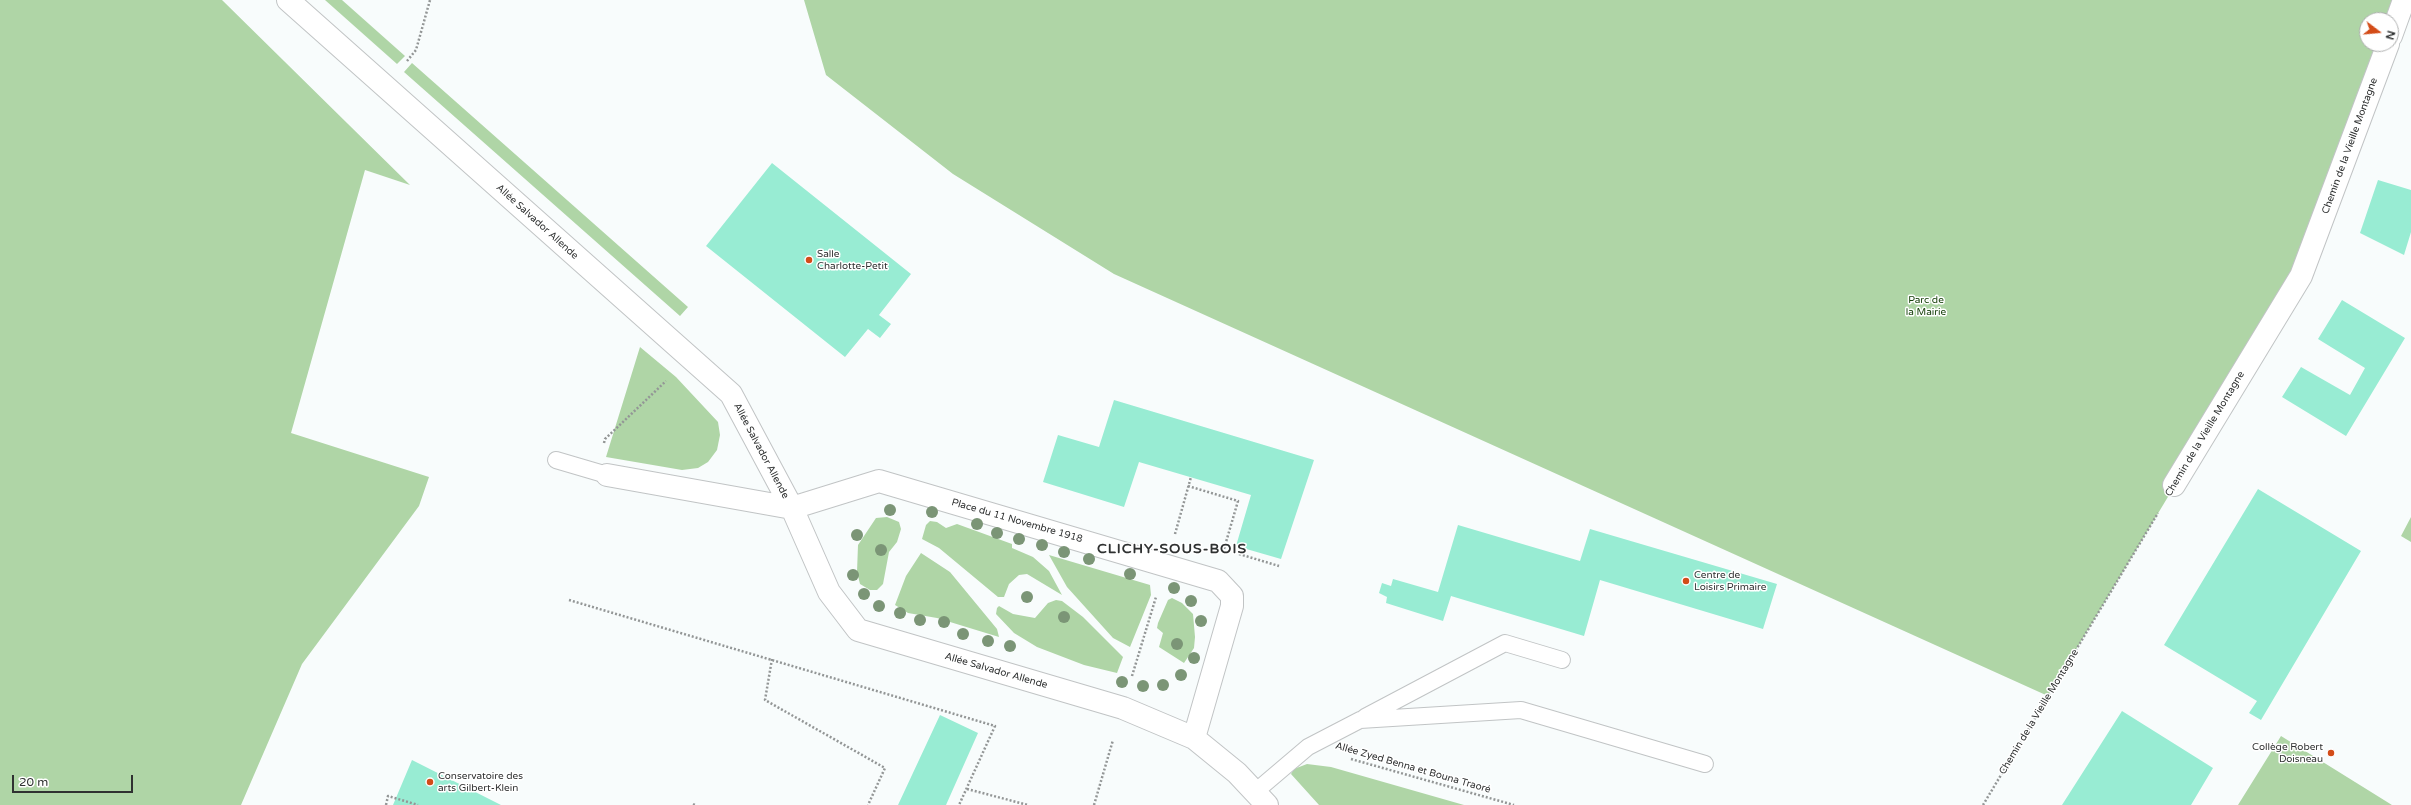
<!DOCTYPE html>
<html>
<head>
<meta charset="utf-8">
<style>
  body { margin:0 }
  #map { position:relative; width:2411px; height:805px; overflow:hidden; background:#f8fcfc; font-family:"Varela Round",sans-serif }
  canvas { display:block }
  .north { position:absolute; left:2359px; top:12px; width:40px; height:40px; box-sizing:border-box; background:#fff; border:1px solid #acadad; border-radius:50%; rotate:106deg; font-size:11px; font-weight:700; line-height:16px; text-align:center; color:#2f3131 }
  .north::after { content:''; display:block; margin:auto; width:14px; height:18px; background:#d34c18; clip-path:polygon(50% 0,100% 100%,50% 72%,0 100%) }
  .scale { position:absolute; left:12px; top:775px; width:121px; height:18px; box-sizing:border-box; border:2px solid #2f3131; border-top:0; padding-left:5px; font-size:12px; line-height:14px; white-space:nowrap; color:#2f3131; -webkit-text-stroke:3px #fff; paint-order:stroke }
</style>
</head>
<body>
<div id="map">
<canvas width="2411" height="805"></canvas>
<div class="north">N</div>
<div class="scale">20 m</div>
</div>
<script>
const context = document.querySelector('canvas').getContext('2d');
context.lineJoin = 'round';
function paint(path, color) { context.fillStyle = color; context.fill(path, 'evenodd'); }
const toPath = rows => new Path2D(rows.map(r => 'M' + r).join(''));
function strokePath(path, color, width, dash) { context.strokeStyle = color; context.lineWidth = width; context.lineCap = dash ? 'butt' : 'round'; context.setLineDash(dash || []); context.stroke(path); }
function label(font, color, halo, rows, align = 'center') {
  context.font = font + ' "Varela Round",sans-serif'; context.lineWidth = 3; context.setLineDash([]); context.textBaseline = 'middle'; context.strokeStyle = halo; context.fillStyle = color; for (const [text, x, y, turn = 0] of rows) {
    context.save(); context.translate(x, y); context.rotate((+turn || 0) * Math.PI / 180); context.textAlign = isNaN(turn) ? turn : align; if (halo) context.strokeText(text, 0, 0); context.fillText(text, 0, 0); context.restore();
  }
}
const green = toPath([
  [0,0,222,0,410,185,365,170,291,433,429,477,419,506,302,664,241,805,0,805],
  [325,0,342,0,405,56,397,64],
  [804,0,2404,0,2391,20,2367,20,2367,44,2388,44,2301,276,2048,696,1114,274,953,174,826,75],
  [412,63,688,307,680,316,404,72],
  [640,347,676,377,718,422,720,435,717,450,708,462,698,468,682,470,606,457],
  [887,517,899,522,901,529,897,542,889,552,883,584,877,590,870,590,860,584,857,572,858,545,876,518],
  [2411,517,2411,542,2401,536],
  [930,521,937,522,946,528,957,524,1012,544,1012,548,1033,557,1049,571,1062,595,1027,574,1019,575,1009,584,1004,597,998,597,939,548,922,539,926,525],
  [921,553,950,572,997,629,999,637,937,618,908,613,895,605,906,576],
  [1049,555,1150,585,1151,595,1130,647,1113,638,1067,587],
  [1172,598,1182,603,1193,614,1195,637,1194,648,1184,663,1159,647,1163,633,1157,628,1158,623,1168,600],
  [1056,600,1062,601,1083,617,1123,657,1117,673,1084,665,1037,647,1014,633,996,614,997,608,999,606,1013,614,1035,618,1048,603],
  [2281,736,2392,805,2238,805],
  [1307,764,1331,767,1464,805,1319,805,1291,774,1294,769]
]);
const building = toPath([
  [772,163,911,274,879,315,891,324,880,338,868,329,845,357,706,246],
  [2378,180,2411,190,2411,232,2404,255,2360,233],
  [2342,300,2405,338,2346,436,2282,397,2301,367,2350,395,2365,368,2318,339],
  [1114,400,1314,460,1281,559,1236,546,1251,495,1139,462,1124,507,1043,482,1058,435,1099,447],
  [2258,489,2361,551,2261,720,2249,713,2257,701,2164,645],
  [1458,525,1580,561,1590,529,1777,584,1763,629,1600,580,1584,636,1451,596,1443,621,1386,603,1387,597,1379,593,1382,583,1391,586,1393,579,1438,592],
  [2122,711,2213,768,2191,805,2062,805],
  [940,715,978,733,946,805,898,805],
  [412,760,501,805,393,805]
]);
const path = toPath([
  [407,61,416,50,430,0],
  [604,443,605,439,666,381],
  [1188,486,1238,501,1224,549],
  [1175,534,1191,477],
  [1239,554,1279,566],
  [569,600,995,726,959,805],
  [772,659,765,700,885,768,868,805],
  [1132,676,1156,597],
  [1351,759,1514,805],
  [967,789,1028,805],
  [693,804,695,805],
  [386,805,388,796,418,805],
  [1094,805,1113,740],
  [1983,805,2158,513]
]);
const service = toPath([
  [556,460,607,475],
  [1365,717,1505,643,1562,660],
  [1255,792,1308,747,1360,720,1521,710,1705,764]
]);
const minor = toPath([
  [288,0,731,394,792,508,829,592,858,630,1123,708,1194,738,1237,773,1267,805],
  [2391,36,2404,0],
  [607,475,792,508,879,481,1218,581,1232,596,1232,606,1194,738],
  [2174,485,2301,276,2388,44]
]);
const trees = [
  [890,510],
  [932,512],
  [977,524],
  [997,533],
  [857,535],
  [1019,539],
  [1042,545],
  [881,550],
  [1064,552],
  [1089,559],
  [1130,574],
  [853,575],
  [1174,588],
  [864,594],
  [1027,597],
  [1191,601],
  [879,606],
  [900,613],
  [1064,617],
  [920,620],
  [1201,621],
  [944,622],
  [963,634],
  [988,641],
  [1177,644],
  [1010,646],
  [1194,658],
  [1181,675],
  [1122,682],
  [1163,685],
  [1143,686]
];
const markers = [
  [809,260,4,"#d34c18"],
  [1686,581,4,"#d34c18"],
  [2331,753,4,"#d34c18"],
  [430,782,4,"#d34c18"]
];
const streetNames = [
  ["Chemin de la Vieille Montagne",2350,146,-70],
  ["Allée Salvador Allende",537,222,42],
  ["Chemin de la Vieille Montagne",2205,434,-59],
  ["Allée Salvador Allende",761,451,62],
  ["Place du 11 Novembre 1918",1017,521,16],
  ["Allée Salvador Allende",996,671,16],
  ["Chemin de la Vieille Montagne",2039,712,-59],
  ["Allée Zyed Benna et Bouna Traoré",1413,768,16]
];
const poiNames = [
  ["Salle",817,254],
  ["Charlotte-Petit",817,266],
  ["Centre de",1694,575],
  ["Loisirs Primaire",1694,587],
  ["Collège Robert",2323,747,"right"],
  ["Doisneau",2323,759,"right"],
  ["Conservatoire des",438,776],
  ["arts Gilbert-Klein",438,788]
];
const parkNames = [
  ["Parc de",1926,300],
  ["la Mairie",1926,312]
];
const districtNames = [
  ["CLICHY-SOUS-BOIS",1172,549]
];
paint(green, '#afd5a6');
paint(building, '#98ecd3');
strokePath(service, '#c1c4c5', 18);
strokePath(minor, '#c1c4c5', 24);
strokePath(path, '#939696', 2.5, [2, 2]);
strokePath(service, '#fff', 16);
strokePath(minor, '#fff', 22);
context.fillStyle = '#7b9576';
for (const [x, y] of trees) { context.beginPath(); context.arc(x, y, 6, 0, 2 * Math.PI); context.fill(); }
for (const [x, y, r, color] of markers) { const dot = new Path2D(); dot.arc(x, y, r, 0, 2 * Math.PI); context.fillStyle = color; context.fill(dot); strokePath(dot, '#fff', 1.5); }
label('10px', '#2f3131', '#fff', streetNames);
label('10px', '#2f3131', '#fff', poiNames, 'left');
label('10px', '#154009', '#fff', parkNames);
context.letterSpacing = '1px';
label('bold 14px', '#2f3131', '#fff', districtNames);
context.letterSpacing = '0px';
</script>
</body>
</html>
